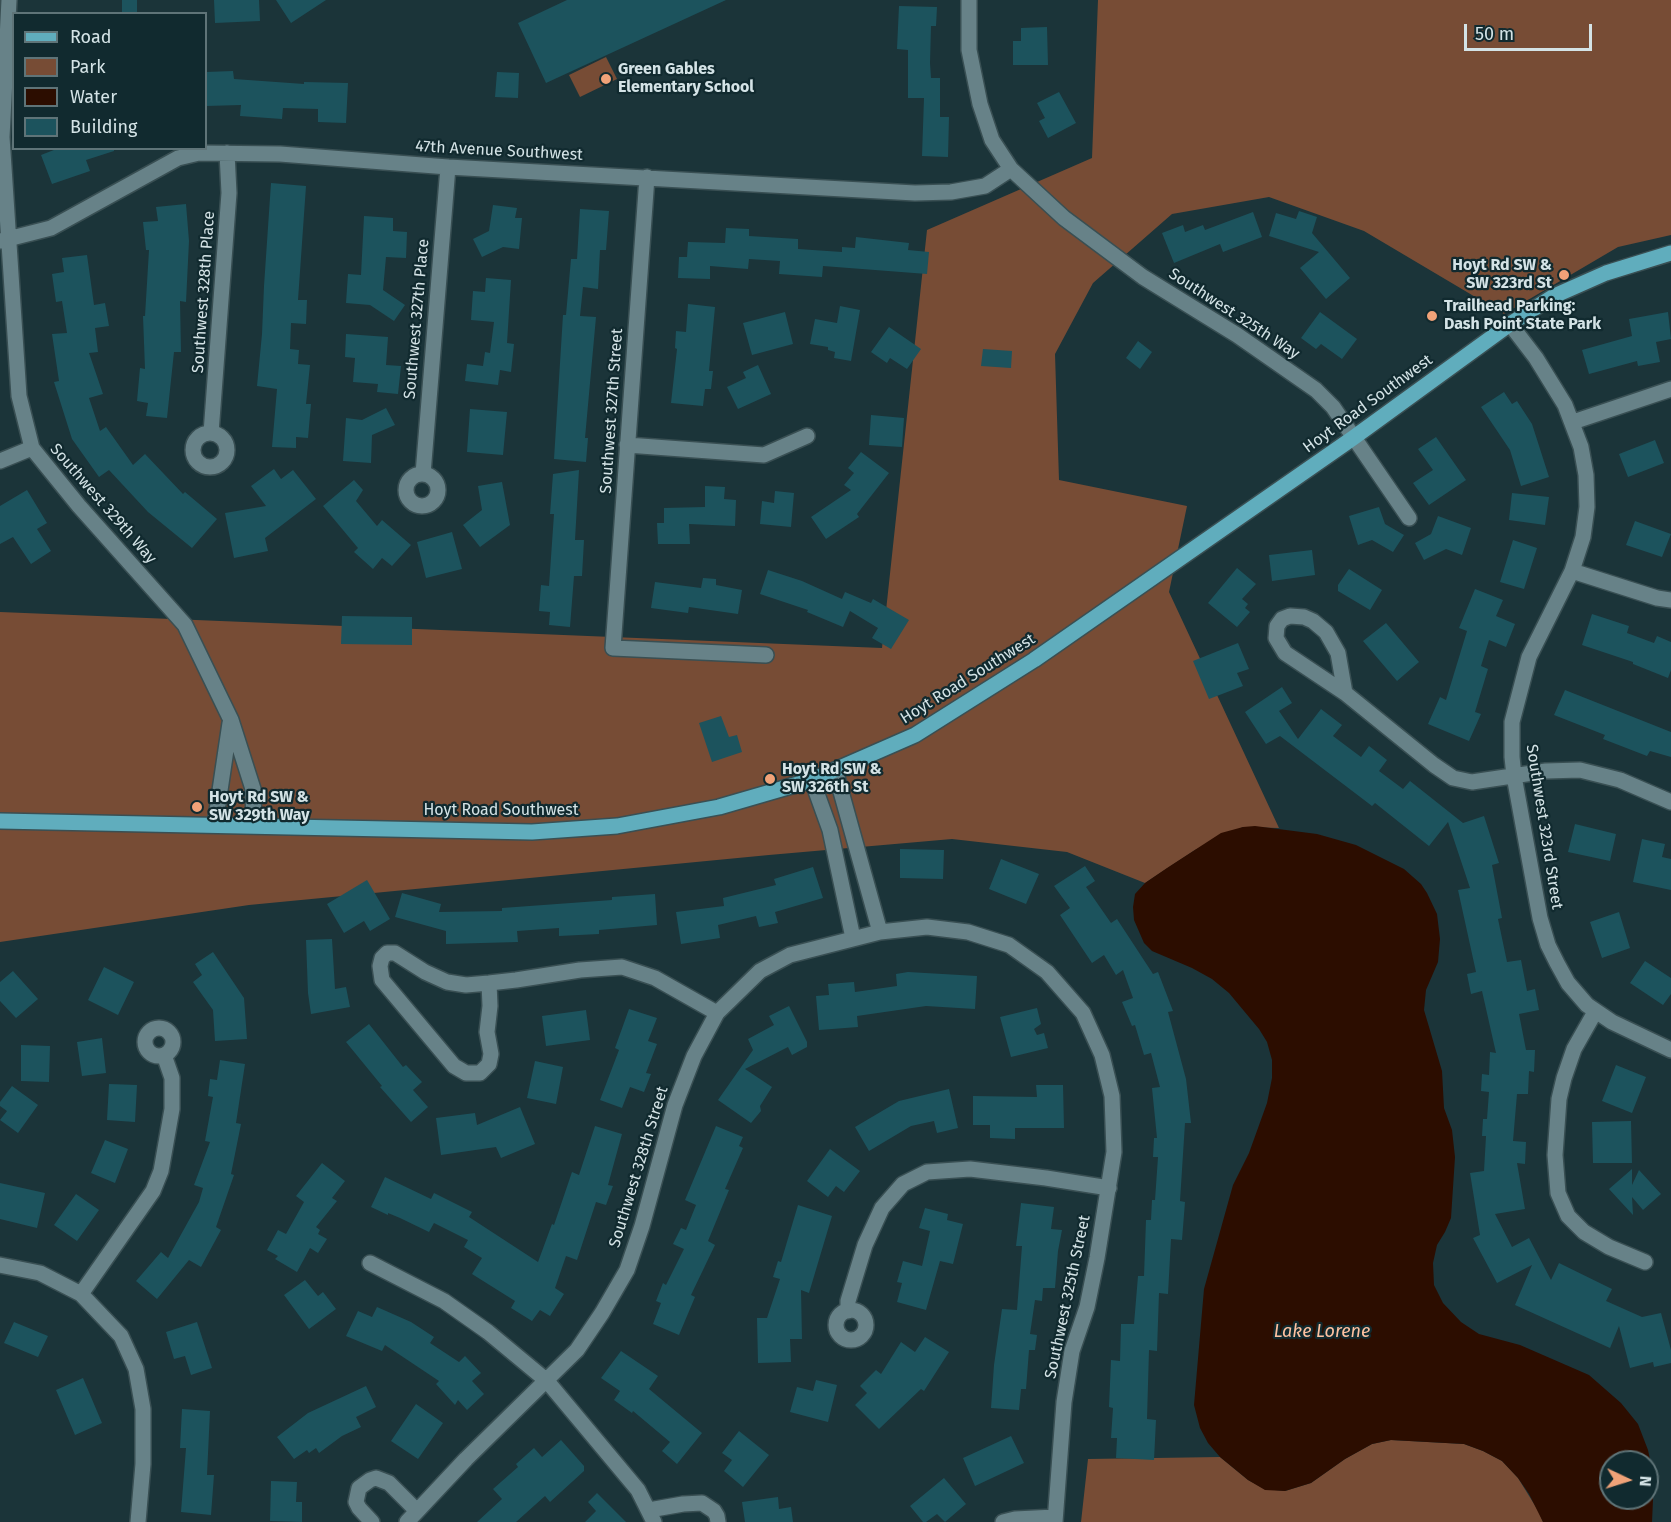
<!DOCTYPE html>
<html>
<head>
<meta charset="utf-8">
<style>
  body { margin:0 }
  #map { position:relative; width:1671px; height:1522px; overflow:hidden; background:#1b3439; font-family:"Fira Sans",sans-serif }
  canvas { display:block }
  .legend { position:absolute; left:12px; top:12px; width:195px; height:138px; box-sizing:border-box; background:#112a2f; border:2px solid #5f7478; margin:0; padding:8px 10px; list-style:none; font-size:18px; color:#d4e3e6 }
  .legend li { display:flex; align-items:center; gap:12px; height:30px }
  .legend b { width:30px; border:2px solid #5f7478 }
  .north { position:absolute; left:1599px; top:1450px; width:60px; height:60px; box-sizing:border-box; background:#112a2f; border:2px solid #5f7478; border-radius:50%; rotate:94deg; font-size:16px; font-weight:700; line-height:24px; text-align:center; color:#d4e3e6 }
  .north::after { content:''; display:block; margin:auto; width:21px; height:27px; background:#f0a278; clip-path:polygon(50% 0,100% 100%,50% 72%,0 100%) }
  .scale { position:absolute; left:1464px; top:24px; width:128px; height:27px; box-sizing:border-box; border:3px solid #d4e3e6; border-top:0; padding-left:8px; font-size:18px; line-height:21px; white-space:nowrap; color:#d4e3e6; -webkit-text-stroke:4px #112a2f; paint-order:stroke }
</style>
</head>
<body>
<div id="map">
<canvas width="1671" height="1522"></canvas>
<ul class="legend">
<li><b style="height:8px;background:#60adbd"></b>Road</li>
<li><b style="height:16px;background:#774c35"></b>Park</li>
<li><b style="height:16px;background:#2c0d00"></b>Water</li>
<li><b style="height:16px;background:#1c535d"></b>Building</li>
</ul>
<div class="north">N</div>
<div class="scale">50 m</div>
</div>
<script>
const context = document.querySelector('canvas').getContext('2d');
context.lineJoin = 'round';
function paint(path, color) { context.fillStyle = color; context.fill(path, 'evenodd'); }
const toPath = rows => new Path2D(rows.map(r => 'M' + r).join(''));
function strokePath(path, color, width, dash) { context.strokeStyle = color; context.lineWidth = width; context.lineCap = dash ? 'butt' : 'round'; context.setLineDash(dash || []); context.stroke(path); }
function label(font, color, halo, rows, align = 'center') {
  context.font = font + ' "Fira Sans",sans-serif'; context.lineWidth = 4.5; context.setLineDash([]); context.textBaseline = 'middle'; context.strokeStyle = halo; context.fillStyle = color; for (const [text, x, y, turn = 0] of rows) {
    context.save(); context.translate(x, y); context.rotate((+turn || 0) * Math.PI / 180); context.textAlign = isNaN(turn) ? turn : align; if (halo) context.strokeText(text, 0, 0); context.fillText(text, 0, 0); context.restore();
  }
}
const green = toPath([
  [1098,0,1671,0,1671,235,1618,247,1504,314,1364,231,1269,197,1172,214,1093,283,1055,354,1059,480,1187,506,1169,592,1279,828,1243,827,1195,850,1145,883,1067,852,952,839,769,855,249,905,0,942,0,612,882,648,927,230,1092,158],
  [606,57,617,79,580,97,569,75],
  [1391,1440,1464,1444,1483,1451,1502,1461,1518,1478,1539,1512,1543,1522,1081,1522,1088,1459,1220,1457,1248,1480,1265,1489,1285,1491,1311,1483,1345,1459,1372,1444]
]);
const water = toPath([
  [1255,826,1317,834,1356,845,1404,869,1421,884,1427,893,1437,914,1440,939,1438,962,1426,990,1424,1010,1442,1071,1444,1108,1452,1130,1455,1157,1451,1218,1445,1232,1437,1245,1433,1263,1434,1285,1443,1303,1461,1322,1479,1334,1520,1345,1589,1375,1621,1403,1638,1424,1648,1450,1654,1478,1652,1522,1543,1522,1529,1494,1518,1478,1502,1461,1483,1451,1464,1444,1391,1440,1372,1444,1345,1459,1311,1483,1285,1491,1265,1490,1248,1480,1220,1457,1208,1443,1200,1428,1194,1405,1204,1289,1233,1185,1249,1153,1267,1103,1272,1078,1272,1060,1267,1042,1259,1029,1229,993,1212,979,1192,968,1152,951,1144,943,1134,920,1133,907,1135,894,1145,883,1167,868,1221,833,1243,827],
  [1611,1462,1647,1462,1647,1498,1611,1498]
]);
const building = toPath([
  [122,0,137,0,137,14,122,14],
  [214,0,259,0,260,21,215,23],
  [276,0,326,0,291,23],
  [567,0,726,0,546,83,518,23],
  [899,6,937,7,936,26,931,26,930,63,931,78,940,78,940,117,949,117,948,157,922,156,924,98,908,98,908,50,897,49],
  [1047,27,1048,65,1013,65,1013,41,1021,41,1021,28],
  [233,71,234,79,304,84,304,82,348,83,346,123,318,122,318,109,283,108,282,119,240,116,241,105,206,106,206,72],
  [497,72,519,73,518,98,495,97],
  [1059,92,1076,123,1048,138,1039,121,1045,118,1037,103],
  [59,148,114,148,114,151,86,160,90,171,52,184,41,155],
  [271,183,306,186,298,300,307,300,306,324,291,323,290,349,299,350,298,364,310,365,306,404,311,404,308,438,296,437,296,448,272,447,277,389,257,386,262,334,264,286],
  [186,204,189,241,186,302,180,301,181,352,174,352,167,418,146,416,148,403,137,401,140,368,145,369,143,316,145,316,149,250,146,250,143,222,158,221,156,207],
  [493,205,517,208,515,218,522,218,519,249,503,247,482,257,473,239,489,231],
  [580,209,609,211,606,250,600,250,598,289,583,287,580,316,596,317,585,438,588,438,586,462,554,459,563,315,566,315,571,259,577,259],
  [1299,211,1317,217,1312,233,1350,278,1326,299,1300,268,1319,252,1269,236,1276,213,1296,219],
  [1253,212,1262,237,1223,252,1220,244,1174,263,1162,233,1183,225,1185,232,1203,225,1205,230],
  [364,216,393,218,393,231,407,232,406,258,386,257,383,290,405,305,394,321,370,305,346,303,348,274,361,275],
  [726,228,749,229,749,236,798,239,798,249,842,252,842,247,855,248,856,237,909,243,908,250,929,252,927,274,823,266,822,277,779,274,780,261,749,259,748,269,710,266,710,279,678,278,679,257,687,257,688,242,725,243],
  [87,255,94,305,105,303,109,326,95,328,98,352,89,353,103,394,89,398,100,431,106,427,133,465,145,454,183,494,185,492,217,519,192,548,148,512,109,470,99,477,72,439,54,382,59,381,52,334,67,333,62,301,56,302,52,274,64,272,62,258],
  [486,278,511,280,507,343,514,344,511,372,500,370,498,385,465,381,467,364,483,366,485,352,490,353,494,322,471,320,473,291,485,292],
  [688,304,715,307,709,371,713,371,711,389,705,389,703,406,671,403,677,349,675,348,676,331,686,332],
  [840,306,860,310,851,361,834,358,835,352,828,350,828,347,810,344,815,319,837,323],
  [785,312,793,344,752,355,743,323],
  [1320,312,1357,339,1342,359,1321,344,1316,349,1301,338],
  [1668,312,1671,339,1656,342,1660,362,1638,366,1637,361,1589,374,1582,350,1632,336,1629,319],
  [889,327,921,349,907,369,890,358,887,363,871,352],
  [346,334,388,337,386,365,401,366,398,394,377,392,378,384,353,382,355,358,345,357],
  [1138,341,1152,352,1140,369,1126,358],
  [983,349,1012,351,1011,368,981,366],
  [758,365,771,394,738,409,727,387,746,378,743,372],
  [1504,392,1512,404,1517,401,1532,424,1549,477,1521,486,1510,450,1481,407],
  [386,408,395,425,372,435,371,463,343,461,346,418,362,420],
  [470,409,507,412,503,455,467,452],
  [871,415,904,418,902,447,869,445],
  [1436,437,1466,480,1429,505,1413,483,1433,470,1418,449],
  [1655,440,1664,463,1628,477,1619,454],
  [861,452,889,473,857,514,859,517,826,539,811,517,851,490,844,485,854,473,848,468],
  [274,469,281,479,293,470,316,499,265,538,268,551,234,558,225,513,266,506,251,486],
  [579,470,575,540,584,540,582,576,574,576,570,627,549,625,550,612,539,611,541,585,549,586,554,514,550,514,553,474],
  [354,480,363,490,356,501,377,526,382,520,411,545,392,566,382,558,373,569,354,552,358,548,323,506],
  [502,482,510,525,480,547,463,525,482,510,478,486],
  [705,486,725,487,724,499,736,500,735,526,689,524,690,544,658,544,657,523,664,523,664,508,705,507],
  [27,490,47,523,37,529,51,551,31,564,13,537,0,544,0,506],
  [775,491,794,493,791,527,760,524,762,501,774,503],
  [1512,493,1549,497,1545,525,1509,520],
  [1379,507,1385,524,1404,535,1393,552,1372,540,1358,545,1349,516],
  [1438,516,1471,528,1462,555,1446,549,1424,560,1415,543,1431,534],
  [1635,521,1671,534,1662,557,1626,545],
  [452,532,462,569,426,578,417,542],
  [1513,540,1537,548,1524,589,1500,582],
  [1312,550,1315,575,1272,581,1269,555],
  [1237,568,1256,584,1242,599,1248,604,1245,608,1250,612,1237,627,1208,603],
  [1349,569,1382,590,1370,610,1338,591,1338,585],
  [768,570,802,581,842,599,845,592,871,603,873,599,909,620,891,649,872,638,878,628,850,611,843,627,807,612,808,610,760,594],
  [703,578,716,579,716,585,742,590,738,614,689,607,688,613,651,608,655,582,701,588],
  [1475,589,1503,600,1496,616,1515,624,1506,647,1489,640,1481,666,1488,669,1475,712,1481,714,1469,741,1428,724,1440,697,1446,700,1467,631,1459,628],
  [1592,614,1629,626,1627,633,1654,643,1657,636,1671,642,1671,670,1668,678,1633,664,1633,662,1582,645],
  [342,616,412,617,412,645,341,644],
  [1386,623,1419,662,1397,681,1363,641],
  [1238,643,1249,669,1237,673,1243,686,1209,699,1193,661],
  [1282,687,1292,703,1279,711,1298,739,1321,709,1342,725,1333,736,1361,757,1369,746,1387,760,1379,771,1403,789,1410,781,1463,823,1484,816,1499,863,1492,865,1502,918,1498,919,1507,962,1521,960,1527,991,1535,989,1539,1010,1519,1014,1526,1050,1535,1050,1534,1072,1529,1071,1528,1094,1517,1094,1513,1141,1526,1142,1525,1164,1517,1163,1525,1209,1495,1214,1512,1247,1529,1238,1551,1280,1559,1263,1612,1289,1606,1301,1642,1317,1661,1313,1671,1350,1671,1363,1654,1367,1653,1362,1630,1368,1619,1326,1610,1348,1515,1305,1532,1265,1497,1283,1473,1238,1480,1235,1470,1173,1484,1171,1486,1136,1482,1136,1483,1119,1487,1119,1489,1092,1481,1091,1482,1074,1489,1075,1490,1052,1496,1053,1482,991,1471,994,1467,974,1476,972,1458,890,1470,888,1448,822,1429,846,1375,803,1372,806,1280,736,1266,744,1245,712],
  [1565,690,1671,732,1671,757,1650,751,1647,756,1603,739,1605,735,1554,715],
  [721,716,729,737,737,735,742,752,712,762,699,723],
  [1575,824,1616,834,1610,861,1568,852],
  [1642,839,1665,844,1662,857,1671,859,1671,890,1633,882],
  [900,849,944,850,943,879,900,878],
  [1001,859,1039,874,1026,904,989,889],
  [1085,866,1095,881,1086,887,1111,923,1117,919,1153,974,1158,972,1173,1011,1168,1012,1186,1079,1191,1123,1185,1123,1180,1201,1185,1202,1182,1240,1171,1239,1168,1294,1159,1293,1157,1351,1149,1350,1147,1419,1156,1420,1154,1460,1116,1458,1117,1438,1111,1438,1113,1408,1109,1407,1111,1360,1120,1361,1121,1324,1134,1324,1138,1276,1144,1276,1146,1220,1151,1220,1152,1200,1155,1200,1158,1157,1153,1157,1154,1138,1157,1138,1152,1088,1160,1087,1151,1053,1144,1055,1135,1025,1132,1026,1122,1002,1133,998,1123,970,1116,975,1104,955,1092,963,1060,915,1070,908,1054,886],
  [813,867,823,898,775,912,778,923,759,927,756,916,718,925,720,938,681,944,676,912,724,906,723,898,776,885,774,879],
  [367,880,390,919,370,931,364,921,344,933,327,904],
  [402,893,441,904,439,912,502,911,502,908,612,900,612,897,655,894,657,925,599,930,599,934,559,936,559,928,517,931,518,942,446,944,446,931,395,917],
  [1619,912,1630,948,1602,958,1590,922],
  [332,939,335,989,346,987,350,1007,311,1014,308,993,306,940],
  [213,952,244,998,247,1039,215,1041,213,1010,193,982,202,975,195,964],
  [1645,961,1671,978,1671,994,1663,1005,1630,983],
  [104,967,134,982,118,1015,88,1000],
  [13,971,38,999,16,1018,0,1001,0,982],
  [908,972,977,976,975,1009,926,1006,857,1016,858,1027,819,1030,816,996,829,995,828,984,854,982,855,992,897,986,896,974],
  [789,1006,807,1042,807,1047,792,1055,788,1047,745,1069,772,1087,760,1106,761,1111,751,1123,718,1100,753,1050,748,1039,774,1025,769,1016],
  [1037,1008,1041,1024,1034,1029,1037,1035,1044,1033,1048,1048,1011,1057,1000,1017],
  [629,1009,657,1018,648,1041,657,1044,646,1073,651,1074,644,1092,630,1087,622,1108,600,1100,619,1050,615,1048],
  [586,1010,590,1040,546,1046,542,1016],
  [369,1024,403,1067,406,1065,422,1082,413,1090,428,1107,411,1122,380,1087,382,1086,346,1042],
  [102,1038,106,1073,82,1076,77,1042],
  [21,1045,50,1046,49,1082,21,1081],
  [220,1060,245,1064,236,1123,241,1124,231,1174,234,1175,216,1227,221,1230,201,1267,189,1260,157,1299,136,1281,161,1252,168,1258,199,1202,203,1188,194,1185,210,1142,205,1141,213,1097,208,1096,210,1079,217,1080],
  [535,1061,563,1067,556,1104,527,1098],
  [1616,1065,1646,1077,1632,1113,1602,1101],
  [109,1084,137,1085,135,1122,107,1120],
  [1036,1085,1063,1085,1064,1128,1015,1128,1015,1139,990,1138,990,1125,973,1125,973,1096,1037,1097],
  [12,1086,38,1105,18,1133,0,1120,7,1111,0,1106,0,1102],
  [949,1089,958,1128,937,1133,934,1121,911,1126,869,1151,855,1127,899,1101],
  [520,1107,535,1144,501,1158,496,1147,441,1155,436,1118,475,1113,477,1125],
  [1631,1121,1632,1163,1593,1163,1592,1122],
  [595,1126,622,1134,608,1185,613,1186,606,1205,596,1202,577,1260,566,1256,555,1288,564,1294,550,1316,540,1310,532,1321,511,1308,515,1301,472,1274,482,1258,464,1247,468,1240,434,1223,429,1232,400,1218,388,1213,388,1215,371,1207,385,1177,431,1199,434,1193,472,1212,469,1217,538,1262,552,1224,554,1225,572,1172,579,1175],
  [716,1126,743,1137,739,1146,743,1148,725,1189,729,1190,708,1241,715,1245,691,1295,695,1297,679,1335,653,1324,661,1303,656,1301,663,1283,666,1285,684,1249,673,1244,681,1228,686,1230,696,1205,685,1200],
  [105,1140,128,1149,115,1183,91,1173],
  [830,1149,860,1171,844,1192,836,1186,828,1197,807,1181],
  [322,1163,345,1181,332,1198,337,1201,316,1227,320,1230,318,1234,327,1239,318,1253,310,1248,297,1272,275,1259,278,1256,267,1250,278,1230,286,1234,304,1202,296,1196],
  [1632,1169,1632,1185,1639,1170,1661,1194,1643,1210,1632,1197,1633,1215,1609,1189],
  [0,1183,45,1193,37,1228,0,1219],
  [76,1194,99,1210,77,1241,54,1225],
  [1021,1203,1054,1207,1051,1229,1062,1230,1058,1251,1055,1288,1043,1288,1042,1301,1035,1300,1030,1334,1037,1335,1035,1350,1029,1350,1026,1389,1021,1389,1019,1410,991,1408,994,1365,1002,1309,1017,1310,1022,1246,1016,1246],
  [798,1205,832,1216,809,1293,801,1290,802,1339,790,1339,791,1362,758,1363,757,1318,767,1318,780,1279,773,1277,778,1261,781,1262],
  [925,1208,948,1214,947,1220,963,1224,953,1264,940,1261,926,1310,897,1302,902,1283,897,1282,903,1261,922,1266,930,1231,919,1228],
  [305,1280,318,1296,323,1292,336,1309,309,1329,284,1295],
  [377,1307,411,1322,434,1337,430,1343,459,1362,465,1356,481,1373,472,1381,484,1394,467,1410,458,1400,455,1405,436,1384,439,1381,385,1345,382,1351,346,1336,358,1311,372,1317],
  [14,1322,48,1336,38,1357,4,1343],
  [197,1322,212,1368,191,1375,185,1356,174,1359,166,1332],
  [925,1337,949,1352,924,1391,921,1389,879,1429,855,1405,867,1393,860,1386,876,1370,881,1374,901,1342,915,1352],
  [621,1351,658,1376,649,1389,702,1433,677,1464,662,1451,670,1442,633,1411,632,1413,614,1400,620,1391,601,1378],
  [83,1378,102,1423,75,1435,56,1390],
  [816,1380,837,1385,828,1422,790,1412,797,1387,813,1391],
  [366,1386,376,1407,356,1417,361,1427,342,1436,319,1453,316,1448,309,1453,307,1450,294,1459,277,1437,308,1413],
  [416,1404,443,1423,418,1459,391,1441],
  [182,1409,210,1411,207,1475,214,1475,211,1515,181,1512,186,1448,180,1448],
  [739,1431,769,1455,743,1487,724,1471,732,1460,722,1453],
  [1011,1436,1024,1463,975,1486,963,1458],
  [561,1440,584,1466,584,1471,550,1502,545,1496,516,1522,477,1522,502,1499,493,1489,518,1467,516,1464,534,1448,542,1457],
  [944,1478,966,1504,945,1522,937,1514,926,1522,923,1522,910,1506],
  [271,1481,297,1482,296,1502,302,1502,302,1522,270,1521],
  [597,1493,626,1522,585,1522,596,1511,588,1502],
  [778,1497,779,1509,791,1507,793,1522,745,1522,742,1502]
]);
const minor = toPath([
  [9,0,2,137,19,396,32,448,79,506,185,625,231,720,253,789,254,825],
  [969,0,969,50,980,104,992,140,1011,169,1064,218,1143,277,1237,335,1316,390,1333,407,1409,518],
  [647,177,613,648,766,655],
  [0,241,51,228,178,158,199,153,280,154,448,167,915,193,951,192,985,186,1011,169],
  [1510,324,1536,358,1565,405,1581,447,1586,475,1587,507,1583,537,1572,571,1529,657,1512,722,1512,757,1514,776,1540,918,1548,945,1557,963,1568,983,1587,1005,1612,1022,1671,1050],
  [1573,422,1671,389],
  [211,433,229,193,227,153],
  '193 450a17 17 0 1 1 34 0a17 17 0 1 1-34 0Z',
  [627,445,764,455,807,436],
  [0,461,32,448],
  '406 490a16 16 0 1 1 32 0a16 16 0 1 1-32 0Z',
  [423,474,448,167],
  [1572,571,1657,598,1671,600],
  [1345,693,1338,653,1326,632,1313,621,1304,617,1290,616,1282,619,1277,626,1276,638,1285,653,1345,693,1434,765,1453,778,1472,782,1546,771,1580,770,1620,780,1671,802],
  [835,770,880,932],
  [812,780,830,830,853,938],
  [215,824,230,723],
  [489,983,490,1006,487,1032,491,1054,489,1064,480,1073,466,1073,454,1066,382,980,380,966,382,958,387,953,395,953,425,972,447,982,466,985,489,983,516,980,580,970,622,967,655,978,717,1013,760,971,790,955,880,932,927,927,968,932,1009,945,1047,972,1083,1013,1102,1055,1112,1096,1114,1152,1097,1258,1087,1307,1072,1351,1064,1402,1055,1522],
  [1595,1012,1574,1049,1564,1078,1559,1099,1555,1155,1558,1193,1568,1216,1584,1232,1609,1247,1645,1262],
  '145 1042a14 14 0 1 1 28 0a14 14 0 1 1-28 0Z',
  [370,1263,444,1301,488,1332,547,1381,638,1490,654,1522],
  [0,1265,40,1273,81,1294,121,1336,136,1369,143,1409,143,1464,138,1522],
  [81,1294,153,1191,161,1171,172,1109,172,1078,164,1055],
  '836 1325a15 15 0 1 1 30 0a15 15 0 1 1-30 0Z',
  [848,1311,848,1301,865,1245,882,1208,903,1184,927,1172,970,1169,1046,1178,1109,1188],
  [649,1510,683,1504,702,1503,714,1511,717,1516,718,1522],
  [372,1522,359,1508,356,1502,359,1488,370,1480,376,1478,389,1483,417,1511],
  [407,1522,466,1459,577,1350,602,1313,627,1270,642,1226,675,1105,694,1056,717,1013],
  [1003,1522,1015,1519,1055,1517]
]);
const major = toPath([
  [0,821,532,832,617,826,719,807,812,780,915,735,1034,660,1353,438,1510,324,1554,296,1606,273,1671,253]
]);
const markers = [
  [606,79,6,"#f0a278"],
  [1564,275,6,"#f0a278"],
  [1432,316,6,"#f0a278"],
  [770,779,6,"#f0a278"],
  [197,807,6,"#f0a278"]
];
const poiNames = [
  ["Green Gables",618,70],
  ["Elementary School",618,88],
  ["Hoyt Rd SW &",1552,266,"right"],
  ["SW 323rd St",1552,284,"right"],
  ["Trailhead Parking:",1444,307],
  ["Dash Point State Park",1444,325],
  ["Hoyt Rd SW &",782,770],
  ["SW 326th St",782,788],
  ["Hoyt Rd SW &",209,798],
  ["SW 329th Way",209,816]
];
const streetNames = [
  ["47th Avenue Southwest",499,151,3],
  ["Southwest 328th Place",204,292,-86],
  ["Southwest 325th Way",1234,314,33],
  ["Southwest 327th Place",417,319,-85],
  ["Hoyt Road Southwest",1368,404,-36],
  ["Southwest 327th Street",612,411,-86],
  ["Southwest 329th Way",103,504,49],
  ["Hoyt Road Southwest",968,679,-32],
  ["Hoyt Road Southwest",501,811],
  ["Southwest 323rd Street",1544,827,81],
  ["Southwest 328th Street",639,1167,-73],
  ["Southwest 325th Street",1068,1297,-78]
];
const waterNames = [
  ["Lake Lorene",1322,1332]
];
paint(green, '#774c35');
paint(water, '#2c0d00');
paint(building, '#1c535d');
strokePath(minor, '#394f53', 18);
strokePath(major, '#394f53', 18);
strokePath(minor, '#678288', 15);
strokePath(major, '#60adbd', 15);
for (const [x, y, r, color] of markers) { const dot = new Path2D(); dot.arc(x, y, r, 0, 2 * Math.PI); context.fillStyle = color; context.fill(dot); strokePath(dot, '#112a2f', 2); }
label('bold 16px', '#d4e3e6', '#112a2f', poiNames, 'left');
label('16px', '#d4e3e6', '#112a2f', streetNames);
label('italic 18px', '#fec1a0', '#112a2f', waterNames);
</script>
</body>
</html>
